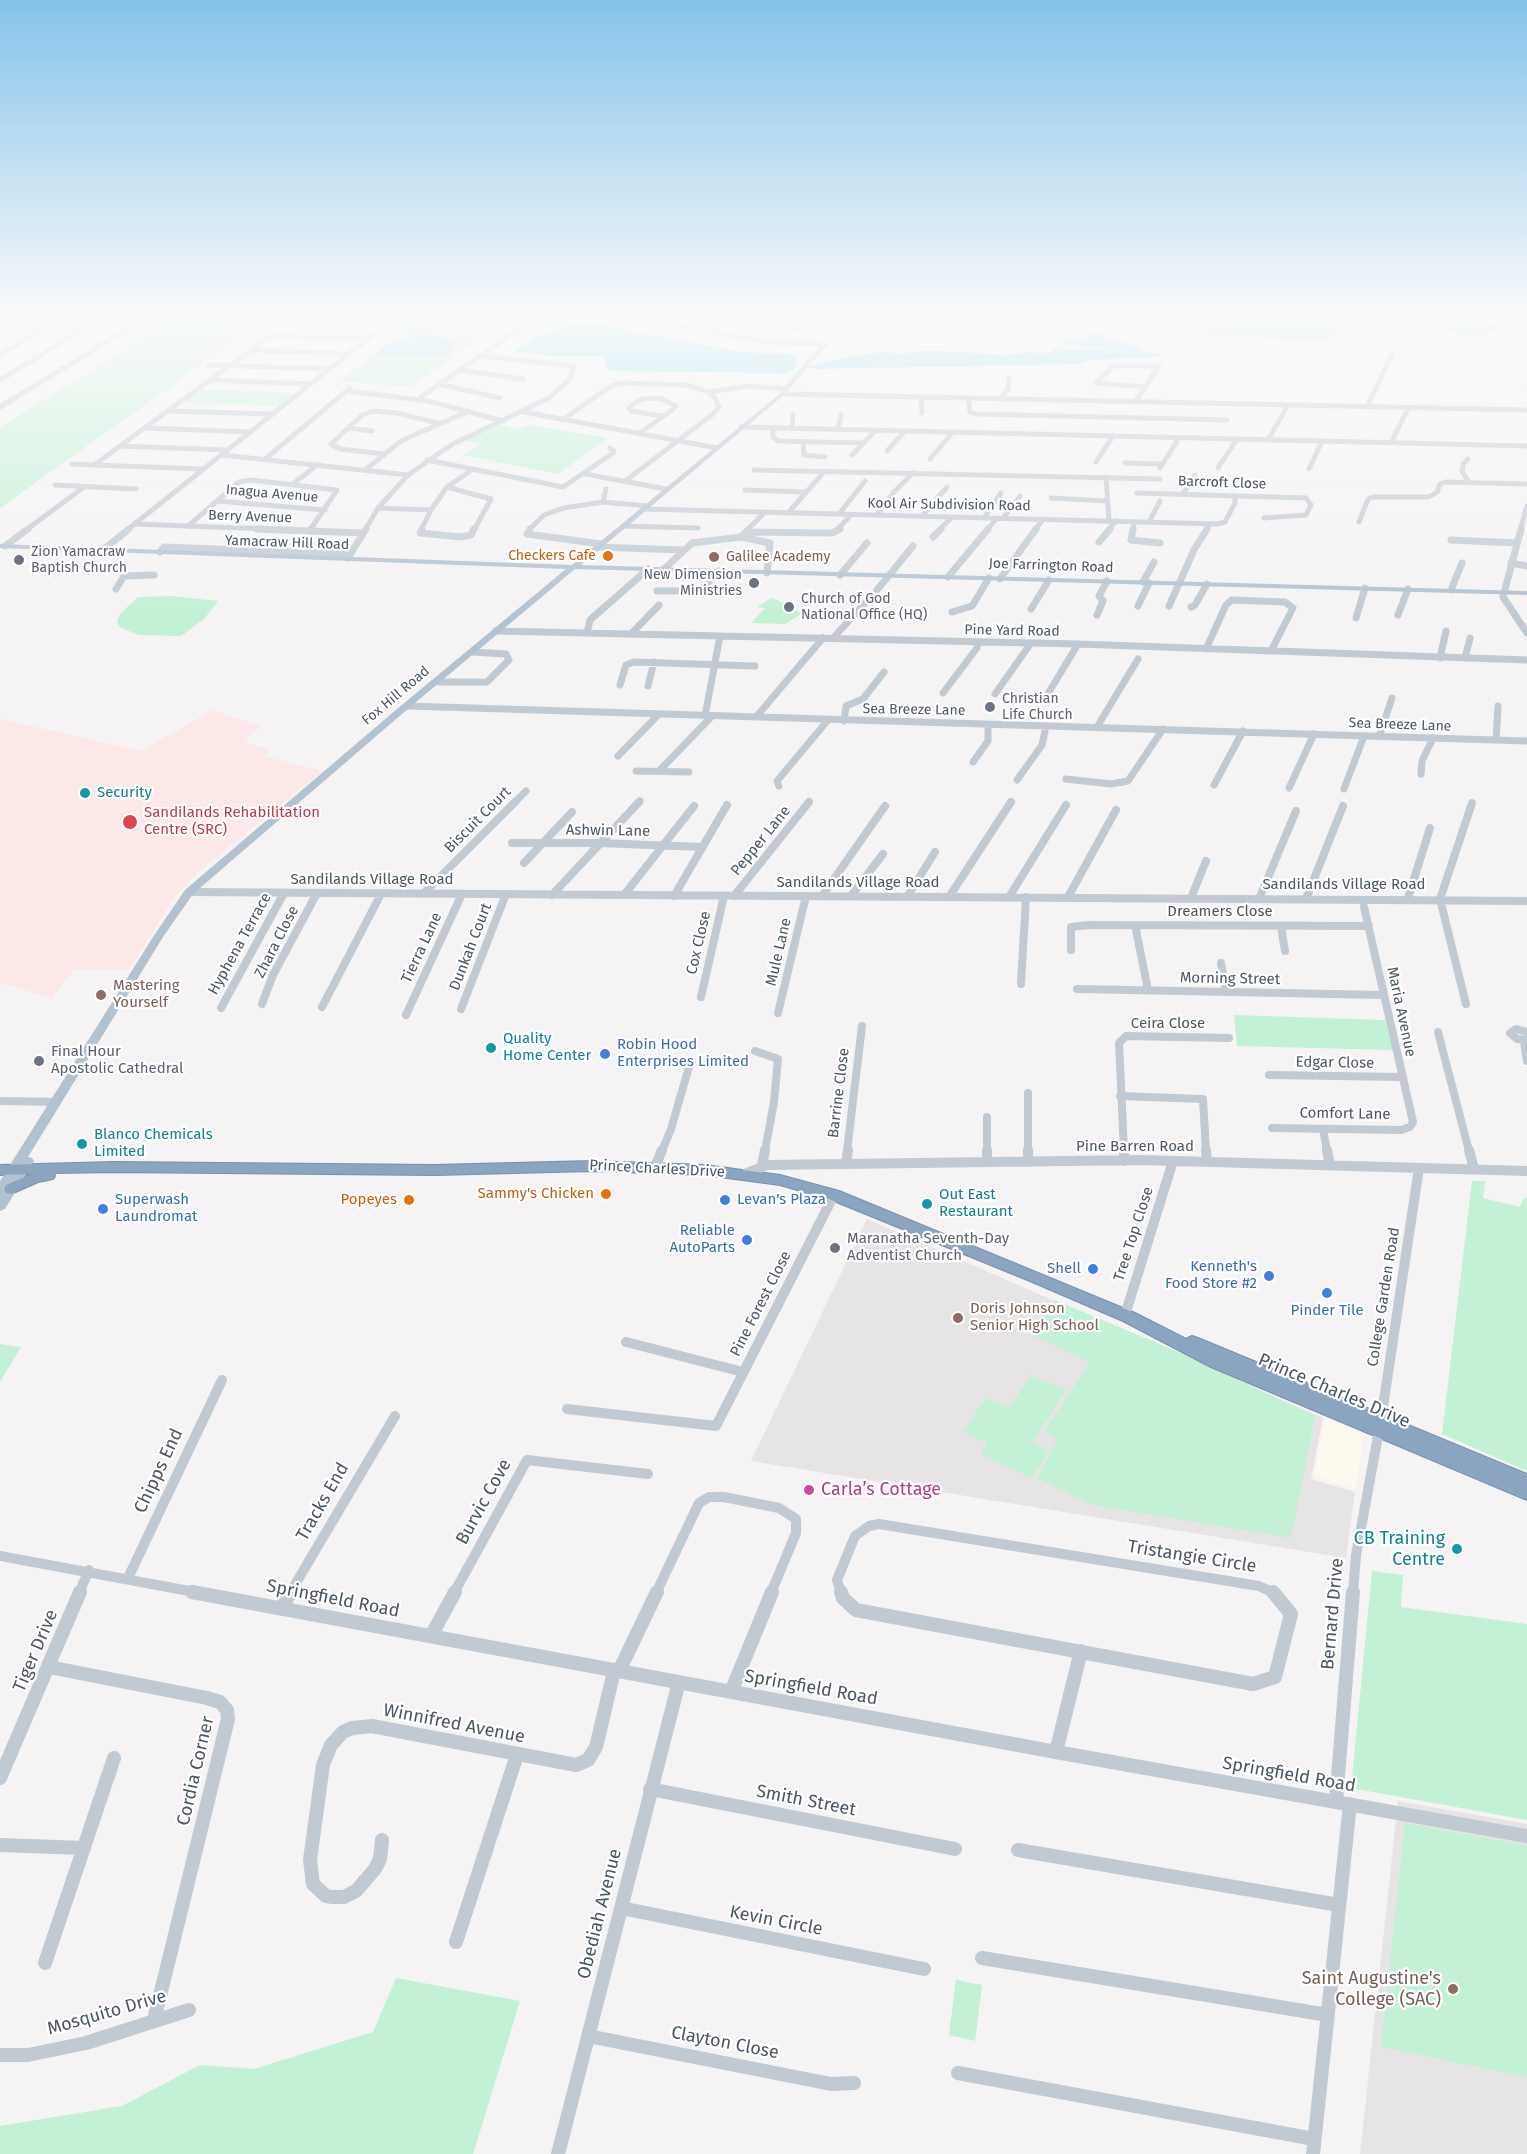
<!DOCTYPE html>
<html>
<head>
<meta charset="utf-8">
<style>
  body { margin:0 }
  canvas { display:block; background:#f5f3f3 }
</style>
</head>
<body>
<canvas width="1527" height="2154"></canvas>
<script>
const context = document.querySelector('canvas').getContext('2d');
context.lineJoin = 'round';
function paint(path, color) { context.fillStyle = color; context.fill(path, 'evenodd'); }
const toPath = rows => new Path2D(rows.map(r => 'M' + r).join(''));
function strokePath(path, color, width, dash) { context.strokeStyle = color; context.lineWidth = width; context.lineCap = dash ? 'butt' : 'round'; context.setLineDash(dash || []); context.stroke(path); }
function label(font, color, halo, rows, align = 'center') {
  context.font = font + ' "Fira Sans",sans-serif'; context.lineWidth = 4.5; context.setLineDash([]); context.textBaseline = 'middle'; context.strokeStyle = halo; context.fillStyle = color; for (const [text, x, y, turn = 0] of rows) {
    context.save(); context.translate(x, y); context.rotate((+turn || 0) * Math.PI / 180); context.textAlign = isNaN(turn) ? turn : align; if (halo) context.strokeText(text, 0, 0); context.fillText(text, 0, 0); context.restore();
  }
}
const commercial = toPath([
  [1325,1418,1364,1435,1356,1489,1314,1476]
]);
const education = toPath([
  [867,1219,1323,1418,1311,1479,1355,1492,1346,1558,751,1461],
  [1398,1801,1527,1824,1527,2154,1360,2154]
]);
const medical = toPath([
  [213,710,261,726,243,742,271,750,264,756,322,771,197,873,174,898,129,970,74,970,52,998,0,983,0,719,141,751]
]);
const green = toPath([
  [491,317,508,321,410,387,340,381,414,322],
  [413,325,429,326,429,331,432,333,452,340,455,343,449,354,428,358,409,355,376,356,391,344,404,344,414,340,401,333],
  [160,329,183,332,250,330,0,508,0,427],
  [201,389,296,393,280,406,183,402],
  [501,424,518,429,528,425,608,438,558,474,463,455,481,444,465,440],
  [171,596,218,601,204,619,181,636,139,635,119,627,117,621,120,614,138,597],
  [771,598,785,603,782,606,803,613,785,624,751,623,765,608,757,607],
  [1234,1015,1385,1020,1393,1050,1237,1046],
  [1472,1181,1485,1181,1483,1198,1520,1207,1524,1198,1527,1198,1527,1471,1442,1434],
  [1055,1300,1176,1351,1315,1416,1291,1538,1093,1505,1037,1478,1058,1439,1044,1432,1090,1362,1030,1334],
  [0,1344,21,1347,0,1382],
  [1031,1375,1066,1390,1032,1443,1049,1451,1032,1478,981,1454,988,1443,963,1432,986,1398,1009,1408],
  [1372,1571,1403,1575,1401,1607,1527,1624,1527,1820,1351,1788],
  [1405,1823,1527,1846,1527,2077,1381,2047],
  [396,1978,520,2001,473,2154,0,2154,0,2126,122,2106,200,2065,254,2069,373,2032],
  [956,1980,982,1985,975,2041,949,2035]
]);
const water = toPath([
  [73,314,552,314,565,324,601,325,741,352,792,354,796,356,796,363,794,370,787,373,611,371,608,370,603,356,550,356,514,351,540,334,564,328,555,325,531,323,491,316,347,327,285,326,202,331,169,329,103,316],
  [682,314,764,314,808,324,803,331,798,332,724,323],
  [777,314,935,314,817,318],
  [1227,314,1501,314,1486,321,1502,327,1504,330,1503,332,1469,334,1404,327,1348,329,1340,330,1332,337,1322,340,1302,341,1249,336,1213,337,1206,333,1211,319],
  [413,325,426,325,432,333,452,340,455,344,452,353,434,358,409,355,375,355,388,344,414,341,414,339,401,333],
  [1085,331,1103,334,1105,340,1127,342,1148,352,1166,356,1090,360,1077,364,815,369,806,367,850,356,885,352,901,354,915,351,945,351,1002,355,1029,352,1048,353,1055,349,1117,349,1075,346,1063,343,1065,340,1087,341,1086,334,1082,332]
]);
const minorFar4 = toPath([
  [612,314,767,342,825,344],
  [0,330,17,323,37,320,76,324,83,329,0,380],
  [252,350,348,354],
  [0,354,58,321],
  [208,365,329,369],
  [460,370,523,379],
  [210,380,310,384],
  [439,384,500,398],
  [347,391,428,401,503,421],
  [709,392,749,386,786,389],
  [783,392,825,344],
  [782,394,1527,410],
  [921,397,922,413],
  [968,398,970,412,977,414,1227,420],
  [1001,398,1008,389,1009,378],
  [418,399,523,326],
  [1135,402,1159,366,1113,366,1096,383,1144,387],
  [0,407,131,327],
  [1367,407,1392,354],
  [168,411,272,414],
  [524,412,717,448],
  [562,420,611,386,622,383,686,385,709,392,715,398,719,407,713,414,625,481],
  [741,427,1527,446],
  [145,428,250,432],
  [348,428,372,431],
  [773,428,773,437,778,441,862,443],
  [792,428,793,414],
  [838,429,841,414],
  [640,433,672,410,676,406,660,398,643,399,633,404,629,408,631,411,663,416],
  [1268,440,1288,405],
  [803,442,804,455,825,457],
  [1391,443,1408,408],
  [120,446,228,450],
  [887,451,905,431],
  [384,454,340,449,331,444,362,415,373,411,397,413,438,423],
  [222,455,408,475],
  [852,455,876,430],
  [265,459,350,388],
  [930,459,953,432],
  [1468,459,1463,464,1462,471,1468,481],
  [427,460,563,487,613,453,614,451,610,448],
  [1096,462,1113,436],
  [1125,463,1162,464],
  [72,464,94,465],
  [1160,468,1176,443,1177,437],
  [1218,468,1237,439],
  [204,469,94,465,270,336,366,339],
  [1309,469,1322,441],
  [365,470,401,441,469,411],
  [754,470,1160,479],
  [585,474,666,489],
  [1106,477,1109,521],
  [293,484,317,465],
  [55,485,136,489],
  [447,487,491,499,474,530],
  [447,487,473,469],
  [745,490,805,492],
  [1137,493,1306,498,1311,505,1306,515,1264,518],
  [1183,494,1195,475],
  [1051,498,1108,501],
  [218,501,325,510],
  [603,502,606,489],
  [378,508,431,510],
  [644,509,1217,524,1225,522,1235,503,1235,496],
  [788,513,823,473],
  [839,514,865,481],
  [877,515,894,492,913,473],
  [922,516,947,487],
  [984,518,1001,493],
  [1003,518,1020,496],
  [1149,522,1160,501],
  [1359,522,1368,499,1373,497,1429,497,1437,492,1440,484,1445,482,1527,484],
  [136,524,294,530],
  [188,526,239,482,251,480,337,490,310,530],
  [623,526,698,528],
  [26,530,84,487],
  [127,530,382,327],
  [365,530,378,508,408,475,451,445,549,398,569,380,574,366,480,356],
  [421,530,431,510,447,487],
  [529,530,544,515,564,508,603,502,647,506],
  [747,530,765,512],
  [837,530,851,515],
  [939,530,952,517],
  [987,530,997,518],
  [1035,530,1043,519],
  [1108,530,1116,521],
  [1133,530,1134,522],
  [1206,530,1210,524],
  [1520,530,1527,506]
]);
const minorFar3 = toPath([
  [257,529,363,533],
  [422,529,420,533,461,537,471,535,474,529],
  [530,529,527,534,601,544],
  [1133,529,1131,540,1160,543],
  [1521,529,1503,597,1527,633],
  [310,531,311,529],
  [747,532,832,533,840,529],
  [741,537,770,543,767,573],
  [933,537,941,529],
  [1451,540,1517,543],
  [1099,542,1110,529],
  [5,546,28,529],
  [597,547,683,550],
  [104,549,129,529],
  [160,552,164,547,350,554],
  [348,558,366,529],
  [1511,563,1527,566],
  [663,570,692,543,741,537,749,529],
  [840,575,867,543],
  [948,577,988,529],
  [1000,579,1036,529],
  [1143,582,1154,562],
  [116,589,124,576,154,575],
  [877,590,913,546],
  [1451,590,1462,563],
  [657,591,700,591,719,571],
  [1138,606,1149,583],
  [1169,606,1194,550,1207,529],
  [1191,607,1195,605,1207,584],
  [1031,609,1049,580],
  [952,612,972,606,989,578],
  [1097,615,1103,601,1099,596,1107,581],
  [1398,615,1408,589],
  [1356,618,1365,588],
  [496,631,1078,644,1527,660],
  [587,633,590,620,648,569],
  [631,634,659,605],
  [833,638,867,601],
  [1206,649,1226,605,1232,600,1285,602,1293,608,1271,651],
  [1440,658,1446,631],
  [1465,658,1470,638],
  [436,682,487,682,509,660,506,654,472,652],
  [620,685,626,665,634,662,755,666],
  [648,686,654,662],
  [943,693,977,648,978,642],
  [995,694,1031,643],
  [1046,697,1078,644],
  [408,706,1527,741],
  [705,716,720,636],
  [756,717,823,638],
  [844,721,846,706,863,699,884,672],
  [1097,727,1138,659],
  [1379,737,1392,698],
  [1496,740,1498,706],
  [618,756,659,714],
  [973,762,988,741,988,724],
  [636,771,689,772],
  [659,771,712,716],
  [1421,774,1422,761,1433,738],
  [1066,779,1111,784,1128,781,1163,729],
  [1017,780,1042,745,1046,726],
  [1214,785,1243,731],
  [779,786,777,781,828,720],
  [1289,788,1314,734],
  [1344,789,1364,736],
  [513,804,526,791],
  [638,804,640,801]
]);
const minorFar2 = toPath([
  [512,843,599,843,702,847],
  [524,863,572,812],
  [189,892,1527,901],
  [423,894,515,802],
  [552,895,639,802],
  [624,895,694,806],
  [674,896,727,805],
  [734,896,809,802],
  [822,896,885,806],
  [851,896,883,854],
  [907,897,935,852],
  [949,897,1011,802],
  [1009,897,1066,805],
  [1068,897,1116,810],
  [1191,898,1206,861],
  [1408,898,1430,828],
  [1259,899,1296,811],
  [1306,899,1343,806],
  [1135,925,1148,990],
  [1281,926,1285,951],
  [1071,950,1071,927,1089,925,1369,926],
  [1221,963,1226,992],
  [1021,984,1026,897],
  [1077,989,1384,995],
  [701,997,724,896],
  [262,1004,273,975,317,893],
  [1466,1004,1440,899,1472,803],
  [322,1007,381,894],
  [221,1008,284,893],
  [461,1009,506,894],
  [778,1013,806,896],
  [406,1015,462,894],
  [1438,1032,1469,1151],
  [1527,1032,1516,1029,1510,1033,1517,1039,1527,1040],
  [1524,1041,1527,1061],
  [755,1051,778,1059,774,1102,765,1151],
  [1269,1075,1402,1077],
  [1028,1093,1028,1151],
  [1120,1096,1203,1099,1206,1151],
  [0,1101,57,1102],
  [987,1117,987,1151],
  [1272,1128,1401,1130,1410,1127,1413,1122,1364,907],
  [1323,1129,1327,1151],
  [662,1151,671,1129,691,1060],
  [847,1151,862,1026],
  [1124,1151,1119,1043,1126,1036,1229,1038]
]);
const minorFar1 = toPath([
  [987,1150,987,1162],
  [1028,1150,1028,1162],
  [1124,1150,1124,1161],
  [1206,1150,1207,1162],
  [1327,1150,1330,1165],
  [1469,1150,1474,1169],
  [846,1164,848,1150],
  [762,1165,765,1150],
  [655,1167,662,1150],
  [745,1174,767,1165,1141,1160,1527,1171],
  [1125,1315,1173,1161],
  [626,1342,743,1372],
  [567,1409,716,1426,834,1195],
  [0,1556,200,1593],
  [128,1578,222,1380],
  [79,1593,89,1570],
  [290,1593,395,1416],
  [454,1593,527,1460,648,1474],
  [656,1593,699,1503,709,1497,724,1497,779,1508,796,1519,796,1533,771,1593],
  [841,1593,837,1580,855,1536,869,1526,879,1524,1259,1586,1274,1593],
  [1353,1593,1356,1555,1381,1420,1419,1168]
]);
const minor = toPath([
  [192,1592,1056,1752,1527,1836],
  [841,1592,843,1598,856,1610,1253,1684,1275,1677,1291,1614,1273,1592],
  [282,1607,291,1592],
  [431,1636,455,1592],
  [49,1667,207,1698,220,1702,227,1710,228,1719,154,2020],
  [619,1671,657,1592],
  [731,1692,772,1592],
  [1056,1752,1081,1651],
  [0,1778,80,1592],
  [650,1789,955,1849],
  [1336,1801,1353,1592],
  [382,1840,380,1859,375,1869,356,1891,344,1897,331,1897,326,1896,313,1884,310,1860,323,1765,331,1745,343,1732,352,1728,372,1726,576,1765,588,1760,596,1747,614,1671],
  [0,1845,84,1848],
  [1018,1850,1339,1905],
  [621,1908,924,1969],
  [456,1942,517,1755],
  [982,1958,1328,2015],
  [45,1963,114,1758],
  [588,2036,831,2084,854,2083],
  [0,2055,28,2055,86,2043,189,2010],
  [958,2073,1314,2139],
  [558,2154,679,1682],
  [1313,2154,1350,1804]
]);
const major = toPath([
  [782,392,784,393,784,395,581,565,1527,591,1527,595,575,569,403,713,193,894,163,937,28,1157,32,1158,34,1161,5,1209,0,1211,0,1181,153,937,185,890,397,709,566,569,0,548,0,544,572,565,782,392]
]);
const highway = toPath([
  [592,1161,705,1165,780,1175,839,1191,1135,1313,1186,1339,1192,1336,1198,1338,1527,1474,1527,1500,1211,1367,1123,1321,1030,1281,829,1199,780,1185,705,1175,592,1171,435,1175,114,1172,54,1173,55,1176,53,1179,38,1182,11,1194,6,1193,4,1189,6,1185,32,1174,0,1175,0,1165,114,1162,435,1165,592,1161]
]);
const markers = [
  [608,556,6,"#e8710a"],
  [714,557,6,"#8d6e63"],
  [19,560,6,"#6b7280"],
  [754,583,6,"#6b7280"],
  [789,607,6,"#6b7280"],
  [990,707,6,"#6b7280"],
  [85,793,6,"#0f9aa8"],
  [130,822,8,"#e0444e"],
  [101,995,6,"#8d6e63"],
  [491,1048,6,"#0f9aa8"],
  [605,1054,6,"#3f7fe0"],
  [39,1061,6,"#6b7280"],
  [82,1144,6,"#0f9aa8"],
  [606,1194,6,"#e8710a"],
  [409,1200,6,"#e8710a"],
  [725,1200,6,"#3f7fe0"],
  [927,1204,6,"#0f9aa8"],
  [103,1209,6,"#3f7fe0"],
  [747,1240,6,"#3f7fe0"],
  [835,1248,6,"#6b7280"],
  [1093,1269,6,"#3f7fe0"],
  [1269,1276,6,"#3f7fe0"],
  [1327,1293,6,"#3f7fe0"],
  [958,1318,6,"#8d6e63"],
  [809,1490,6,"#d1479c"],
  [1457,1549,6,"#0f9aa8"],
  [1453,1989,6,"#8d6e63"]
];
const farStreetnames = [
  ["Barcroft Close",1222,483,2],
  ["Inagua Avenue",272,494,5],
  ["Kool Air Subdivision Road",949,505,1],
  ["Berry Avenue",250,517,2],
  ["Yamacraw Hill Road",287,543,2],
  ["Joe Farrington Road",1051,566,2],
  ["Pine Yard Road",1012,631,1],
  ["Fox Hill Road",396,696,-40],
  ["Sea Breeze Lane",914,710,1],
  ["Sea Breeze Lane",1400,725,2]
];
const farWorshipnames = [
  ["Zion Yamacraw",31,552],
  ["Baptish Church",31,568],
  ["New Dimension",742,575,"right"],
  ["Ministries",742,591,"right"],
  ["Church of God",801,599],
  ["National Office (HQ)",801,615],
  ["Christian",1002,699],
  ["Life Church",1002,715]
];
const farFoodnames = [
  ["Checkers Cafe",596,556]
];
const farEducationnames = [
  ["Galilee Academy",726,557]
];
const cultureNames = [
  ["Security",97,793],
  ["Quality",503,1039],
  ["Home Center",503,1056],
  ["Blanco Chemicals",94,1135],
  ["Limited",94,1152],
  ["Out East",939,1195],
  ["Restaurant",939,1212]
];
const healthNames = [
  ["Sandilands Rehabilitation",144,813],
  ["Centre (SRC)",144,830]
];
const streetNames = [
  ["Biscuit Court",478,820,-45],
  ["Ashwin Lane",608,831,1],
  ["Pepper Lane",761,841,-51],
  ["Sandilands Village Road",372,880],
  ["Sandilands Village Road",858,883],
  ["Sandilands Village Road",1344,885],
  ["Dreamers Close",1220,912],
  ["Zhara Close",277,942,-63],
  ["Cox Close",699,943,-77],
  ["Hyphena Terrace",240,944,-61],
  ["Dunkah Court",471,947,-69],
  ["Tierra Lane",422,948,-65],
  ["Mule Lane",779,952,-77],
  ["Morning Street",1230,979,1],
  ["Maria Avenue",1401,1012,78],
  ["Ceira Close",1168,1024],
  ["Edgar Close",1335,1063,1],
  ["Barrine Close",839,1093,-83],
  ["Comfort Lane",1345,1114,1],
  ["Pine Barren Road",1135,1147],
  ["Prince Charles Drive",657,1169,3],
  ["Tree Top Close",1134,1234,-72],
  ["College Garden Road",1384,1297,-81],
  ["Pine Forest Close",761,1304,-63]
];
const educationNames = [
  ["Mastering",113,986],
  ["Yourself",113,1003],
  ["Doris Johnson",970,1309],
  ["Senior High School",970,1326]
];
const shopNames = [
  ["Robin Hood",617,1045],
  ["Enterprises Limited",617,1062],
  ["Superwash",115,1200],
  ["Laundromat",115,1217],
  ["Levan's Plaza",737,1200],
  ["Reliable",735,1231,"right"],
  ["AutoParts",735,1248,"right"],
  ["Kenneth's",1257,1267,"right"],
  ["Food Store #2",1257,1284,"right"],
  ["Shell",1081,1269,"right"],
  ["Pinder Tile",1327,1311,"center"]
];
const worshipNames = [
  ["Final Hour",51,1052],
  ["Apostolic Cathedral",51,1069],
  ["Maranatha Seventh-Day",847,1239],
  ["Adventist Church",847,1256]
];
const foodNames = [
  ["Sammy's Chicken",594,1194],
  ["Popeyes",397,1200]
];
const nearStreetnames = [
  ["Prince Charles Drive",1334,1391,23],
  ["Chipps End",159,1471,-65],
  ["Tracks End",323,1502,-60],
  ["Burvic Cove",484,1502,-61],
  ["Tristangie Circle",1192,1557,9],
  ["Springfield Road",333,1599,11],
  ["Bernard Drive",1333,1614,-85],
  ["Tiger Drive",36,1651,-67],
  ["Springfield Road",811,1688,10],
  ["Winnifred Avenue",454,1724,11],
  ["Cordia Corner",196,1771,-77],
  ["Springfield Road",1289,1775,10],
  ["Smith Street",806,1801,11],
  ["Obediah Avenue",600,1914,-76],
  ["Kevin Circle",776,1921,11],
  ["Mosquito Drive",107,2013,-16],
  ["Clayton Close",725,2043,11]
];
const nearHotelnames = [
  ["Carla’s Cottage",821,1490]
];
const nearCulturenames = [
  ["CB Training",1445,1539],
  ["Centre",1445,1560]
];
const nearEducationnames = [
  ["Saint Augustine's",1441,1979],
  ["College (SAC)",1441,2000]
];
paint(commercial, '#fdf9ef');
paint(education, '#e6e4e5');
paint(medical, '#fce8e6');
paint(green, '#c3f1d5');
paint(water, '#90daee');
strokePath(highway, '#7690ad', 2);
strokePath(minorFar4, '#c1cad2', 5);
strokePath(minorFar3, '#c1cad2', 7);
strokePath(minorFar2, '#c1cad2', 8);
strokePath(minorFar1, '#c1cad2', 10);
strokePath(minor, '#c1cad2', 14);
paint(major, '#b3c2d1');
paint(highway, '#8ba5c1');
const sky = context.createLinearGradient(0, 0, 0, 616);
sky.addColorStop(0, '#85c3ea');
sky.addColorStop(0.51, '#fafafa');
sky.addColorStop(1, '#fafafa00');
context.fillStyle = sky;
context.fillRect(0, 0, 1527, 616);
for (const [x, y, r, color] of markers) { const dot = new Path2D(); dot.arc(x, y, r, 0, 2 * Math.PI); context.fillStyle = color; context.fill(dot); strokePath(dot, '#fff', 2); }
label('14px', '#4a5661', '#fff', farStreetnames);
label('14px', '#5b616d', '#fff', farWorshipnames, 'left');
label('14px', '#c56008', '#fff', farFoodnames, 'right');
label('14px', '#785e54', '#fff', farEducationnames, 'left');
label('15px', '#0d838f', '#fff', cultureNames, 'left');
label('15px', '#be3a42', '#fff', healthNames, 'left');
label('15px', '#4a5661', '#fff', streetNames);
label('15px', '#785e54', '#fff', educationNames, 'left');
label('15px', '#366cbe', '#fff', shopNames, 'left');
label('15px', '#5b616d', '#fff', worshipNames, 'left');
label('15px', '#c56008', '#fff', foodNames, 'right');
label('18px', '#4a5661', '#fff', nearStreetnames);
label('18px', '#b23c85', '#fff', nearHotelnames, 'left');
label('18px', '#0d838f', '#fff', nearCulturenames, 'right');
label('18px', '#785e54', '#fff', nearEducationnames, 'right');
</script>
</body>
</html>
